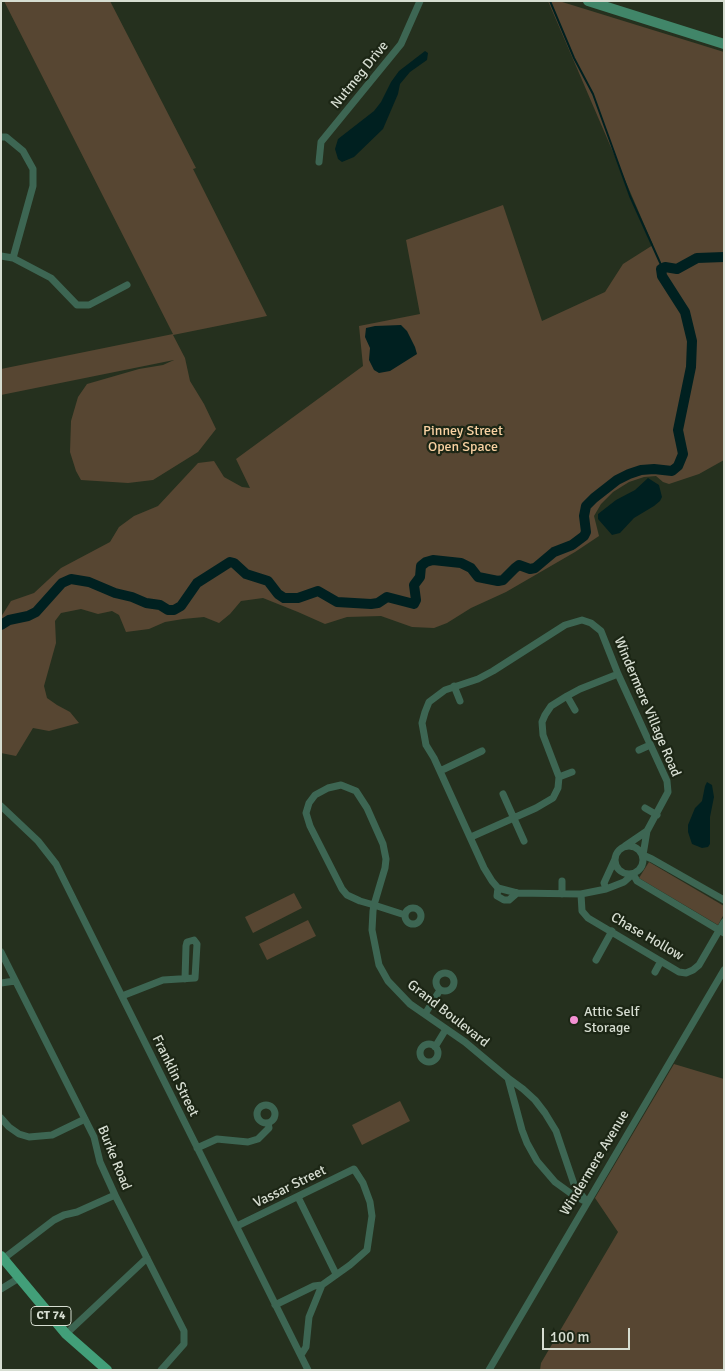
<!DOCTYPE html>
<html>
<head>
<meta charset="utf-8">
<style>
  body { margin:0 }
  #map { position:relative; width:725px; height:1371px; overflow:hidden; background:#25301e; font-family:Signika,sans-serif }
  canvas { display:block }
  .frame { position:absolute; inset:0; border:2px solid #d6ddd1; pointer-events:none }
  .scale { position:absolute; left:542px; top:1328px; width:88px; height:22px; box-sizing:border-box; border:2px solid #d6ddd1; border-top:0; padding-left:6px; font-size:15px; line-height:18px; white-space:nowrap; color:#d6ddd1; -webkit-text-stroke:4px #1c2615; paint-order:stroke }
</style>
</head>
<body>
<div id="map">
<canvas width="725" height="1371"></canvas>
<div class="frame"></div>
<div class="scale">100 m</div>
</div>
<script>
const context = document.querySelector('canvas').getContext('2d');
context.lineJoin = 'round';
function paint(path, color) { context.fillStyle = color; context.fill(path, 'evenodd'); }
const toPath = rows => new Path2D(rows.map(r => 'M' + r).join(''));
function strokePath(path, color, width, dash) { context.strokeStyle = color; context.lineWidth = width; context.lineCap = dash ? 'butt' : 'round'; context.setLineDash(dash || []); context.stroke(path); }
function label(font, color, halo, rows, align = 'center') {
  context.font = font + ' Signika,sans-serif'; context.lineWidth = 4.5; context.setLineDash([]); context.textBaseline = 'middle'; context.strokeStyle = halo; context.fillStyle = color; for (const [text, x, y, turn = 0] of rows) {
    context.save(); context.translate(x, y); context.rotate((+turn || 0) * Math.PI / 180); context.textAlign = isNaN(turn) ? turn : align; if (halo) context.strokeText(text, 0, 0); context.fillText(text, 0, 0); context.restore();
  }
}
const green = toPath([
  [4,1,110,1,196,168,193,169,267,316,173,335,185,358,190,381,204,404,216,429,198,452,153,480,128,483,81,480,76,471,70,452,71,421,78,397,87,384,139,369,163,365,174,360,1,395,1,369,173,334],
  [548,1,559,1,724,52,724,460,699,474,669,484,663,482,656,476,644,477,629,482,613,492,601,504,594,516,599,536,575,552,506,592,471,608,447,623,434,628,412,627,381,616,347,617,325,624,298,612,263,598,241,601,230,614,219,623,204,617,183,619,165,622,149,629,126,632,119,615,112,611,98,614,81,609,61,613,55,621,56,643,44,686,47,698,57,705,70,712,79,723,49,731,33,728,16,756,1,753,1,617,11,601,34,593,61,568,110,542,119,527,134,516,158,506,198,463,214,461,224,477,242,487,250,488,236,459,363,366,359,326,420,314,406,240,503,205,542,321,605,292,623,264,653,245],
  [649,862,724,906,724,914,718,925,639,878],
  [294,893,302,908,253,933,245,917],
  [308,920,316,936,267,960,259,944],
  [674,1064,724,1079,724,1370,540,1370,541,1363,618,1232,595,1198],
  [400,1101,410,1121,362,1145,352,1125]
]);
const water = toPath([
  [425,51,428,53,427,60,410,72,400,84,398,94,383,129,354,157,342,162,338,159,335,149,338,139,374,111,381,102,391,82,399,71],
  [401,325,407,331,415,347,417,354,390,371,379,373,374,370,369,360,370,348,365,337,366,328,375,326],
  [648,478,659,485,662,497,660,501,654,506,634,518,620,533,612,535,598,519,598,514,616,500,635,490],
  [707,782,712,785,714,797,710,817,710,844,708,847,702,848,692,844,688,832,688,825,695,808,702,801,705,786]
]);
const stream = toPath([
  [550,1,574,58,593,94,630,196,662,267]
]);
const river = toPath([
  [1,625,9,620,28,616,36,612,62,583,71,579,89,582,115,593,132,597,146,603,160,605,168,610,174,610,181,606,197,583,230,562,234,563,246,574,268,581,278,594,284,598,298,598,318,591,337,602,371,604,378,603,387,597,414,604,416,600,414,585,420,577,421,566,426,562,433,560,461,563,471,568,478,577,498,581,503,580,515,568,519,565,530,569,535,568,554,552,572,545,584,536,586,532,584,516,586,506,594,498,617,480,629,474,641,470,654,469,672,471,678,466,683,454,678,430,691,367,692,341,685,312,662,276,661,269,665,267,677,269,697,258,724,257]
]);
const street = toPath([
  [1,137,6,137,23,151,33,169,33,186,13,258],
  [319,162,321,142,401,44,420,1],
  [1,256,13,258,51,278,77,305,89,305,127,285],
  [454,686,460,701],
  [567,696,575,710],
  [639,750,650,745],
  [440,771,482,751],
  [559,777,572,772],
  [503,794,524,841],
  [1,806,38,841,56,864,308,1370],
  [645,808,657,815],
  [471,837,536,808,553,798,558,788,559,777,543,735,542,722,545,715,551,706,567,696,580,689,618,674],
  '615 860a14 14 0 1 1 28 0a14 14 0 1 1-28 0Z',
  [625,846,647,831],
  [562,881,562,894],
  [498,888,497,896,504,900,509,900,517,893],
  [606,889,604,883,615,859],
  [581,894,582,911,588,918,679,972,686,973,693,970,699,965,724,922],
  [724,900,652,859,643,855,647,831,668,792,667,781,618,674,601,631,591,623,582,620,565,625,493,671,478,679,445,690,429,702,425,712,422,723,426,745,434,758,484,868,492,881,498,888,517,893,581,894,606,889,624,882,633,874,637,881,724,933],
  '405 916a8 8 0 1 1 16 0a8 8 0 1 1-16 0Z',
  [405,915,374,905,360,901,347,895,342,889,310,826,306,813,309,803,315,795,328,788,341,785,356,791,367,808,383,844,386,859,385,868,379,888,374,905,373,911,372,930,379,965,388,981,410,1004,465,1042,508,1078,523,1089,535,1100,545,1113,556,1131,575,1187,587,1202],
  [1,952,94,1137,100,1162,115,1195,184,1331,184,1344,161,1370],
  [596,960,612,931],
  [655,972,661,961],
  '436 982a9 9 0 1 1 18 0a9 9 0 1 1-18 0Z',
  [1,983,15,981],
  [122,996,163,980,195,978,197,944,194,940,187,942,186,946,185,979],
  [425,1014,440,990],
  '420 1053a9 9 0 1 1 18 0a9 9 0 1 1-18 0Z',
  [435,1047,446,1029],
  [508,1078,522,1130,527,1143,537,1161,555,1182,573,1195,585,1201],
  '257 1114a9 9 0 1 1 18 0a9 9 0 1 1-18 0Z',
  [1,1118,9,1127,19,1134,29,1137,52,1135,85,1119],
  [197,1148,217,1139,248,1142,258,1139,269,1128,268,1123],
  [298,1197,336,1274],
  [237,1226,354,1169,363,1183,370,1202,372,1216,367,1250,350,1265,322,1285,309,1317,306,1347,301,1355],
  [3,1259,54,1220,64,1215,77,1212,115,1195],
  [1,1289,19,1278],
  [275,1305,314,1286,322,1285],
  [66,1334,147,1258],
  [489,1370,724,970]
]);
const secondary = toPath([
  [588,1,724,44]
]);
const primary = toPath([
  [1,1256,66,1334,107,1370]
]);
const markers = [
  [574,1020,5,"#f491d3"]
];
const shields = [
  [51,1316,40]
];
const shieldNames = [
  ["CT 74",51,1316]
];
const streetNames = [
  ["Nutmeg Drive",360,75,-51],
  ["Windermere Village Road",647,707,67],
  ["Chase Hollow",647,937,30],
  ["Grand Boulevard",448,1014,38],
  ["Franklin Street",175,1076,64],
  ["Burke Road",114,1158,68],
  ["Windermere Avenue",595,1163,-59],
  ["Vassar Street",290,1187,-26]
];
const parkNames = [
  ["Pinney Street",463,431],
  ["Open Space",463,447]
];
const poiNames = [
  ["Attic Self",584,1012],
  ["Storage",584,1028]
];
paint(green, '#574632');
paint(water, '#002020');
strokePath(stream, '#002020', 2);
strokePath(river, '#002020', 10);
strokePath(street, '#3d6653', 7);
strokePath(secondary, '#418669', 10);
strokePath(primary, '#429f79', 10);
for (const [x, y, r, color] of markers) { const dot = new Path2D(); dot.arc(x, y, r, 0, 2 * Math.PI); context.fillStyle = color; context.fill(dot); strokePath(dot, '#1c2615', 2); }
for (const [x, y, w] of shields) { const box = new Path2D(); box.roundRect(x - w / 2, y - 9.5, w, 19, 4); context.fillStyle = '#1c2615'; context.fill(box); strokePath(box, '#d6ddd1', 1); }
label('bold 12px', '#d6ddd1', null, shieldNames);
label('14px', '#d6ddd1', '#1c2615', streetNames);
label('14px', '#f8d1a2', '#1c2615', parkNames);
label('14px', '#d6ddd1', '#1c2615', poiNames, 'left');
</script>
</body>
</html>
